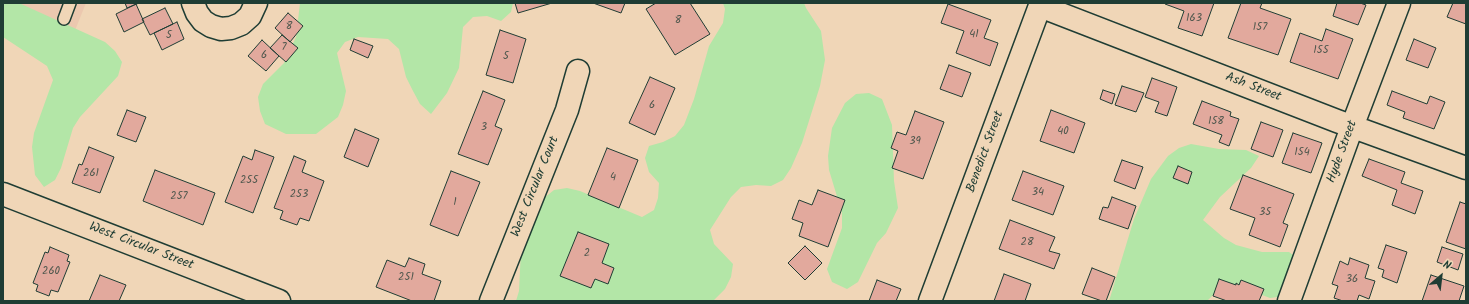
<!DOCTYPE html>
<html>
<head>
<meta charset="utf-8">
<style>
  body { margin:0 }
  #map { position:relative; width:1469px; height:304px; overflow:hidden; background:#f0d6b7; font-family:Kalam,sans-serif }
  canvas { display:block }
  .frame { position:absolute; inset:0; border:4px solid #1f3d34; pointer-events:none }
  .north { position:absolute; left:1421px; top:256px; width:40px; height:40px; -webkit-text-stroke:3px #f0d6b7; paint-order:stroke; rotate:28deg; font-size:11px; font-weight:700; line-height:16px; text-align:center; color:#1f3d34 }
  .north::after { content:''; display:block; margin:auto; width:14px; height:18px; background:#1f3d34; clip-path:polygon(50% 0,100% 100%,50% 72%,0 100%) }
</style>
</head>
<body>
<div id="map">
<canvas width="1469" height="304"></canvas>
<div class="frame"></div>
<div class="north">N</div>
</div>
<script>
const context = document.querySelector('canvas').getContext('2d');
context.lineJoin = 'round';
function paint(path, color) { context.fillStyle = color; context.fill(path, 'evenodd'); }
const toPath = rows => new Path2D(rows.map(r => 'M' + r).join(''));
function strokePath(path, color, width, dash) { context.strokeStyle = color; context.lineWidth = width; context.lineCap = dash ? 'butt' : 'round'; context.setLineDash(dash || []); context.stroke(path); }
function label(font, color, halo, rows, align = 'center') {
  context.font = font + ' Kalam,sans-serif'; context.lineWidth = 3; context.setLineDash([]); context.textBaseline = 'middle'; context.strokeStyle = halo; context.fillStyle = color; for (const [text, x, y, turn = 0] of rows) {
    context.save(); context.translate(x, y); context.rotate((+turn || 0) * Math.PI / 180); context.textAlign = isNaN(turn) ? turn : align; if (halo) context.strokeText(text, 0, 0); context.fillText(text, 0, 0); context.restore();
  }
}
const built = toPath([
  [3,3,86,3,74,33]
]);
const green = toPath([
  [3,3,19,3,105,42,115,51,122,62,118,76,80,117,73,128,61,168,55,180,44,187,35,175,32,147,34,133,53,80,47,66,3,37],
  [300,3,513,3,511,12,501,21,487,16,473,17,463,27,459,68,447,93,431,114,420,104,413,91,406,77,399,49,388,39,358,37,345,42,337,53,346,91,343,105,338,117,316,134,286,134,265,124,260,111,258,97,263,84,284,63,296,37],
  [723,3,804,3,806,8,821,31,825,60,820,86,802,143,791,168,783,180,771,186,756,185,741,187,731,197,710,230,714,244,733,264,731,277,725,289,713,301,516,301,519,291,521,249,544,198,554,190,567,188,580,191,642,217,654,210,658,198,659,183,649,172,645,158,649,146,663,142,675,136,684,125,694,99,709,46,723,23,725,9],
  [869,93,882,99,892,125,894,181,898,208,886,233,877,243,858,282,847,289,832,282,827,269,842,228,842,213,829,170,828,156,832,128,845,103,856,94],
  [1191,144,1219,149,1246,150,1259,156,1251,168,1220,197,1203,220,1224,238,1236,245,1262,252,1289,252,1300,260,1285,296,1270,298,1244,288,1216,292,1207,301,1109,301,1134,219,1151,179,1168,156,1179,148]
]);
const building = toPath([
  [125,3,139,3,127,8,125,3],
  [515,3,552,3,518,13,515,3],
  [593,3,625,3,621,13,593,3],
  [656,3,690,3,710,34,675,55,646,9,656,3],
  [1165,3,1214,3,1202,36,1178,28,1184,11,1165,4,1165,3],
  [1241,3,1262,3,1260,8,1291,19,1278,55,1228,38,1241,3],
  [1337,3,1360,3,1366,5,1358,25,1333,16,1337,3],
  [1453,3,1466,3,1466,24,1447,17,1453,3],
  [136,4,144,22,124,32,116,14,136,4],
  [948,4,991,20,984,38,998,43,990,66,956,53,964,31,941,23,948,4],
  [165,8,173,24,150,35,142,19,165,8],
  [288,13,303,26,290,42,275,28,288,13],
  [177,22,184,39,162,50,154,33,177,22],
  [1326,29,1353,39,1338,79,1290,62,1300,33,1322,41,1326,29],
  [500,30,526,39,513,83,486,75,500,30],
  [282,35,298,48,286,62,270,48,282,35],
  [354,39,373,46,368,58,350,50,354,39],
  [1414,39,1436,48,1428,68,1406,60,1414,39],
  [262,40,279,56,266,71,248,56,262,40],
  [949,65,971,73,962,97,940,89,949,65],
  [650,77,675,88,655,135,629,123,650,77],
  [1152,78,1177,87,1167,116,1155,112,1159,102,1145,97,1152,78],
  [1122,86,1144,93,1136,112,1115,105,1122,86],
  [1103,90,1115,94,1112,104,1100,99,1103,90],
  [483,91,505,100,495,126,502,129,488,165,458,154,483,91],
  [1392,91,1427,104,1430,96,1445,102,1434,129,1403,118,1405,112,1387,105,1392,91],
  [1202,101,1231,112,1230,116,1239,119,1229,146,1219,142,1222,135,1193,124,1202,101],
  [127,110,146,117,136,142,117,135,127,110],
  [1051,110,1085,123,1074,153,1040,141,1051,110],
  [915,111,944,122,923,179,892,168,898,151,891,148,897,132,906,135,915,111],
  [1261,122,1283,130,1273,157,1251,149,1261,122],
  [355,129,379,139,368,167,344,157,355,129],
  [1293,133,1322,143,1311,173,1282,163,1293,133],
  [89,147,114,157,100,193,72,183,79,164,82,165,89,147],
  [607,148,638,160,619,208,588,195,607,148],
  [255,150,274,157,253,213,225,202,243,156,252,160,255,150],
  [294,156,306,161,302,172,324,181,309,221,300,218,297,225,280,219,283,211,274,208,294,156],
  [1369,159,1405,172,1401,183,1423,191,1415,214,1392,205,1397,190,1362,176,1369,159],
  [1122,160,1143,167,1135,189,1114,181,1122,160],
  [1178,166,1192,172,1188,184,1173,178,1178,166],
  [155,170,215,193,203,225,143,201,155,170],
  [451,171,480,182,458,236,430,225,451,171],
  [1023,171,1064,186,1053,215,1012,200,1023,171],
  [1243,175,1294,194,1283,223,1288,225,1280,247,1249,235,1255,218,1230,209,1243,175],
  [818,190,845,200,828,247,799,236,803,223,792,219,799,200,812,205,818,190],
  [1112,197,1136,206,1128,229,1099,219,1103,207,1108,208,1112,197],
  [1460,202,1466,204,1466,249,1446,242,1460,202],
  [1010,220,1055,237,1049,251,1060,254,1054,269,999,249,1010,220],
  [578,232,609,244,602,263,614,268,608,284,595,279,591,288,560,276,578,232],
  [1386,245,1407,252,1397,283,1382,277,1384,270,1378,268,1386,245],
  [805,246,822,263,805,280,788,263,805,246],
  [50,247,69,255,67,261,70,262,58,292,51,290,49,296,36,291,38,285,33,283,45,252,48,253,50,247],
  [1442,247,1463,254,1458,270,1437,262,1442,247],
  [409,258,425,264,422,274,441,281,434,301,412,301,376,287,387,260,405,267,409,258],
  [1350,258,1369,265,1365,278,1375,281,1369,299,1359,295,1357,301,1343,301,1334,298,1338,286,1332,284,1340,261,1348,265,1350,258],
  [1092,268,1115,277,1106,301,1102,301,1082,294,1092,268],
  [1004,274,1031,284,1025,301,994,301,1004,274],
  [100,275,126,285,119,301,89,301,100,275],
  [1431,275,1464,286,1459,301,1422,301,1431,275],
  [1219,279,1236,285,1236,283,1239,285,1241,280,1264,289,1259,301,1227,301,1213,296,1219,279],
  [877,280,901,289,896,301,869,301,877,280]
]);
const lane = toPath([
  [64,19,70,3]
]);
const street = toPath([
  [193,3,197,13,203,21,211,26,221,29,231,28,241,24,250,16,256,3],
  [1040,6,1337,121,1466,168],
  [491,301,567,110,578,71],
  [930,301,1041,3],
  [1289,301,1352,127,1399,3]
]);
const secondary = toPath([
  [3,194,279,301]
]);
const numberNames = [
  ["163",1194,19],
  ["8",678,21],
  ["8",289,27],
  ["157",1260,28],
  ["41",974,35],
  ["5",169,36],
  ["7",284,48],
  ["155",1321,51],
  ["6",264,56],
  ["5",506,57],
  ["6",652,106],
  ["158",1216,122],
  ["3",484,128],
  ["40",1063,132],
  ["39",915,142],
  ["154",1302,153],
  ["261",91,174],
  ["4",613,178],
  ["255",249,181],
  ["34",1038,193],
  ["253",299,195],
  ["257",179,197],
  ["1",455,203],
  ["35",1265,213],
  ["28",1027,243],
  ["2",587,254],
  ["260",51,272],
  ["251",406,278],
  ["36",1352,280]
];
const streetNames = [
  ["Ash Street",1253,88,21],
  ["Benedict Street",986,152,-70],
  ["Hyde Street",1343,152,-70],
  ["West Circular Court",536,187,-68],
  ["West Circular Street",141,247,21]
];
paint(built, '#ecc8af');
paint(green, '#b3e6a7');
paint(building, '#e2a99d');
strokePath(building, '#1f3d34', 1);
strokePath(lane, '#1f3d34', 14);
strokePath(street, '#1f3d34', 25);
strokePath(secondary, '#1f3d34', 25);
strokePath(lane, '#f0d6b7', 11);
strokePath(street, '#f0d6b7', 22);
strokePath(secondary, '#f0d6b7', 22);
label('11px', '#50584e', null, numberNames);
label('13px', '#1f3d34', '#f0d6b7', streetNames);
</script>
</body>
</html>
